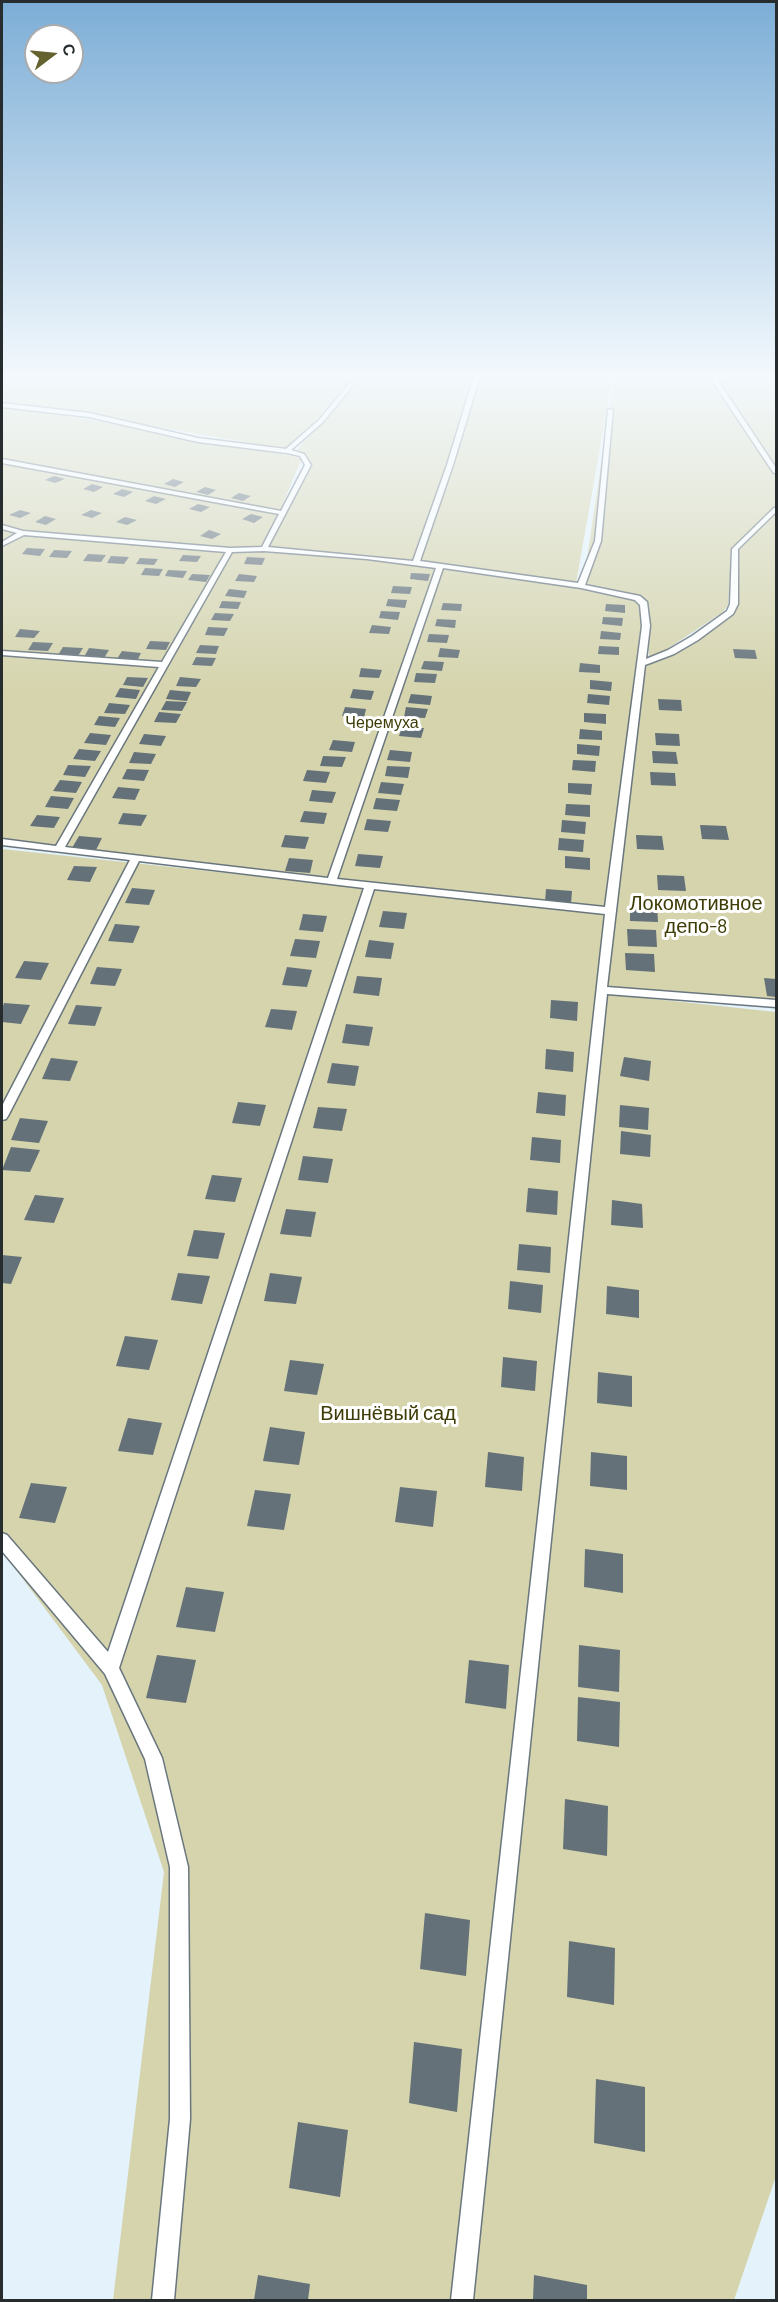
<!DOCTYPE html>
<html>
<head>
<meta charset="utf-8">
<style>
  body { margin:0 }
  #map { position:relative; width:778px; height:2302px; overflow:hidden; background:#e4f2fb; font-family:Barlow,sans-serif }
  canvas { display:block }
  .frame { position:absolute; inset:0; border:3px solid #272c2f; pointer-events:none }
  .north { position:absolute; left:24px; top:24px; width:60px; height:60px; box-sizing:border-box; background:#fff; border:2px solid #a9abac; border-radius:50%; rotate:74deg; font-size:16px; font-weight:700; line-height:24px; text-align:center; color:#272c2f }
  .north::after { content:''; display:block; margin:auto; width:21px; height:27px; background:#64622f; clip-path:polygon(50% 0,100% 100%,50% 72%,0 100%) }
</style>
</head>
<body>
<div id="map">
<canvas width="778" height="2302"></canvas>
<div class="frame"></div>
<div class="north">С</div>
</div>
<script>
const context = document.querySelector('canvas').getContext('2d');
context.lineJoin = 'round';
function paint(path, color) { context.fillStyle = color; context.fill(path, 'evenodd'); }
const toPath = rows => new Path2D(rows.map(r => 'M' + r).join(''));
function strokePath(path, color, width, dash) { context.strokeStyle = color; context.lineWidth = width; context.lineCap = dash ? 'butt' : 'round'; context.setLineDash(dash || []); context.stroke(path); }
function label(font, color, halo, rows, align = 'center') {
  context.font = font + ' Barlow,sans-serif'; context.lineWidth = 6; context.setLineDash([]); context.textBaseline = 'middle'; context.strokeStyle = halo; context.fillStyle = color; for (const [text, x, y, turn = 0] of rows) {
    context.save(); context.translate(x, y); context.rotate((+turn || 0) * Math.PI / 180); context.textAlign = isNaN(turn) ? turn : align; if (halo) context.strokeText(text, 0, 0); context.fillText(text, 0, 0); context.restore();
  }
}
const green = toPath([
  [2,373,450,373,356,373,291,450,2,400],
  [708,373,776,476,776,507,732,549,728,605,723,612,649,661,647,602,637,596,644,604,641,664,610,911,2,842,2,544,19,535,2,542,2,404,302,458,264,549,367,557,583,586,614,375],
  [714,373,776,373,776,471],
  [613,375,576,583,367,555,267,548,312,465,306,454,297,450,361,376],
  [776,513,776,1004,605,989,645,667,729,619,735,551],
  [2,849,604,913,598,993,776,1012,776,2176,734,2300,113,2300,164,1872,102,1685,2,1551]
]);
const building = toPath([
  [54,476,65,479,55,483,45,480],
  [173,479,184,482,175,487,164,484],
  [92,484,103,487,94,492,83,489],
  [205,487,216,490,208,495,196,492],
  [122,489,133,492,124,497,113,494],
  [239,493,251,496,243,501,231,498],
  [154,496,166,499,156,504,145,501],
  [198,504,210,507,201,512,189,509],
  [20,510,31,513,20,518,9,515],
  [91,510,102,513,92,518,81,515],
  [251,514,263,517,254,523,242,519],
  [45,516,56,519,46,525,35,522],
  [125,517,137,520,127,525,116,522],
  [209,530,221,534,212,539,200,536],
  [27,548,45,549,40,556,22,554],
  [54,550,72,551,67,558,49,557],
  [88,554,106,555,101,562,83,561],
  [183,555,201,556,197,562,179,561],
  [111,556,129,557,124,564,107,563],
  [247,557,265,558,262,565,244,564],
  [140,558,158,559,154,565,136,564],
  [145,568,163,569,159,576,141,575],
  [168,570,187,571,183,578,165,576],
  [411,573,430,574,428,581,410,579],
  [192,574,210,575,206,582,188,580],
  [239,574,257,576,254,582,235,581],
  [393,586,412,587,410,594,391,593],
  [229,589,247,591,244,598,225,596],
  [388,599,407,600,405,608,386,606],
  [222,601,241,602,238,609,219,608],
  [443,603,462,604,461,611,441,610],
  [606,604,625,605,625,613,605,611],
  [381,611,400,612,398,620,379,618],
  [215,613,234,614,230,621,211,620],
  [603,617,623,618,622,626,602,624],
  [437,619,456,620,455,628,435,626],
  [372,625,391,627,389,634,369,633],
  [208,627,228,628,224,636,205,635],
  [20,629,40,631,34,638,15,637],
  [601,631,621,633,620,640,600,639],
  [429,634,449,635,447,643,427,642],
  [150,641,170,642,166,650,146,649],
  [33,642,53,643,48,651,28,650],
  [200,645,219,646,216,654,196,653],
  [599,646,619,647,619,655,598,654],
  [63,647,83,648,78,656,58,655],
  [89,648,109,650,104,658,84,657],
  [440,648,460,650,458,658,438,657],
  [733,649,755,650,757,659,735,658],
  [122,651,141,653,137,661,117,659],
  [196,657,216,658,212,666,192,665],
  [424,661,444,662,442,671,421,669],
  [580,663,600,665,600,673,579,672],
  [361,668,382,670,379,678,359,677],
  [416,673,437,674,435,683,414,682],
  [127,677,148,678,143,687,123,685],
  [180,677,201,679,196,687,176,686],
  [590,680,612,682,611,691,590,689],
  [120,688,140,690,136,699,115,697],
  [353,689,374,691,371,700,350,698],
  [170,690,191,692,187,701,166,699],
  [411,694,432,696,430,705,408,703],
  [588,694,610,696,609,705,587,703],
  [658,699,681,700,682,711,659,710],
  [166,701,187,702,182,711,161,710],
  [109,703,130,705,125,714,104,713],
  [345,707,366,709,364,718,342,716],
  [406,707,428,709,425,718,404,717],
  [159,712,181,714,176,723,154,722],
  [584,713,606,714,606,724,584,722],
  [99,716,120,718,115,727,94,725],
  [402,727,424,728,421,738,399,736],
  [580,729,602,731,602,740,579,739],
  [90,733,111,735,106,745,84,743],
  [655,733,679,734,680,746,656,745],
  [144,734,166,736,161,746,139,744],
  [333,740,355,742,352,752,329,750],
  [577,744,600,746,599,756,577,754],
  [79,749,101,751,95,761,73,759],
  [390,750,412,752,410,762,387,760],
  [652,751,676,752,678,764,653,763],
  [134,752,156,754,151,764,129,763],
  [323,756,346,757,342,767,320,766],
  [573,760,596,761,595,772,572,770],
  [68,765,91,766,85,777,63,775],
  [387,766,410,767,408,778,385,776],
  [127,769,149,770,144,781,122,779],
  [307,770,330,772,326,783,303,781],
  [650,772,675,773,676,786,651,785],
  [60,780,82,782,76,793,53,791],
  [381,782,404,784,401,795,378,793],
  [568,783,592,784,591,795,568,793],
  [118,787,140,789,135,800,112,798],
  [312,790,336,792,332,803,309,801],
  [51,796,74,798,68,809,45,807],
  [376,798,400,800,397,811,373,809],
  [566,804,590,805,590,817,565,815],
  [304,811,327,813,324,824,300,822],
  [123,813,147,815,141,826,118,824],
  [37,815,60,817,54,828,30,826],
  [367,819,391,821,388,832,364,830],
  [562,820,586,822,585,834,561,832],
  [700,825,726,826,729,840,702,839],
  [285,835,309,837,305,849,281,847],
  [636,835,662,836,664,850,637,849],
  [79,836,102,838,96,850,72,848],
  [559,838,584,840,583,852,558,850],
  [358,854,383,856,380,868,355,866],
  [565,856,590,858,590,870,565,868],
  [289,858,313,860,310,873,285,871],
  [74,866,97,867,90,882,67,880],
  [657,875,684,876,686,891,658,890],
  [132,888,155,890,149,905,125,903],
  [546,889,572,891,571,904,545,902],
  [630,904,657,906,658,922,630,921],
  [383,911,407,913,404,929,379,927],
  [303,914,327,916,323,932,299,930],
  [115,924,140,926,133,943,108,941],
  [627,929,656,930,657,947,628,946],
  [295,939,320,941,316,958,290,956],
  [369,940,394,943,391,959,365,957],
  [625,953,654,954,655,972,626,970],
  [24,961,49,963,41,980,15,978],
  [97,967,122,969,115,986,90,984],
  [287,967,312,970,307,987,282,985],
  [357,976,382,978,379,996,353,993],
  [764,978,776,979,776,997,767,996],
  [551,1000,578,1002,577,1021,550,1018],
  [4,1003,30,1005,21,1024,2,1022,2,1009],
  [76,1005,102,1007,95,1026,68,1024],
  [271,1009,297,1011,292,1030,265,1027],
  [346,1024,373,1027,369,1046,342,1043],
  [546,1049,574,1052,573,1072,545,1069],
  [624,1057,651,1061,649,1081,620,1076],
  [51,1058,78,1061,70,1081,42,1079],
  [332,1063,359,1066,355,1086,327,1083],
  [538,1092,566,1095,565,1116,536,1113],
  [238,1102,266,1105,260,1126,232,1123],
  [620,1105,649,1108,648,1130,619,1127],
  [318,1107,347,1109,342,1131,313,1128],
  [20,1118,48,1121,39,1143,11,1140],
  [621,1131,651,1135,650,1157,620,1154],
  [532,1137,561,1140,560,1163,530,1160],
  [11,1147,40,1150,30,1172,2,1170],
  [303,1156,333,1159,328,1183,298,1180],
  [212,1175,242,1178,235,1202,205,1199],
  [528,1188,558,1191,557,1215,526,1212],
  [35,1195,64,1198,54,1223,24,1220],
  [612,1200,642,1204,643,1228,611,1225],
  [286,1209,316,1212,311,1237,280,1234],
  [194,1230,225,1233,218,1259,187,1256],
  [519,1244,551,1247,550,1273,517,1270],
  [2,1255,22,1257,11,1284,2,1283],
  [178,1273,210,1276,202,1304,171,1300],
  [270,1273,302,1277,296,1304,264,1301],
  [510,1281,543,1285,541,1313,508,1309],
  [607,1286,639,1290,639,1318,606,1314],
  [125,1336,158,1340,149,1370,116,1366],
  [503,1357,537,1361,535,1391,501,1387],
  [290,1360,324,1364,317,1395,284,1391],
  [598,1372,632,1376,632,1407,597,1403],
  [128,1418,162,1423,153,1455,118,1451],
  [270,1427,305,1432,299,1465,263,1461],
  [488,1452,524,1457,522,1491,485,1487],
  [591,1452,627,1456,627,1490,590,1486],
  [31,1483,67,1487,55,1523,19,1518],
  [400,1487,437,1491,433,1527,395,1522],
  [255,1490,291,1494,284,1530,247,1526],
  [585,1549,623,1554,623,1593,584,1587],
  [186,1587,224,1592,215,1632,176,1627],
  [579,1645,620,1650,619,1692,578,1687],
  [157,1655,196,1660,186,1703,146,1698],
  [469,1660,509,1665,506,1709,465,1703],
  [578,1697,620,1702,619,1747,577,1741],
  [565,1799,608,1806,607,1856,563,1849],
  [425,1913,470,1920,466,1976,420,1969],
  [569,1941,615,1948,614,2005,567,1997],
  [414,2042,462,2049,457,2112,409,2103],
  [596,2079,645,2087,645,2152,594,2143],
  [298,2122,348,2130,340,2197,289,2188],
  [258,2275,310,2284,308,2300,254,2300],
  [534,2275,587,2285,587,2300,533,2300]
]);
const service = toPath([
  [358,373,662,373,659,375,480,376,453,465,420,561,578,583,595,541,608,410,613,409,601,541,585,585,640,596,647,602,650,626,646,659,668,650,692,636,727,611,730,604,732,549,774,508,776,507,776,512,738,549,738,604,733,614,698,640,674,654,645,665,607,987,776,1000,776,1007,607,994,473,2300,451,2300,605,914,374,889,119,1668,162,1758,188,1867,190,2119,174,2300,152,2300,170,2119,170,1867,145,1759,105,1674,2,1551,2,1533,7,1535,108,1652,364,888,139,861,8,1116,6,1119,2,1120,2,1106,130,860,2,845,2,839,56,846,159,667,2,655,2,651,162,662,226,552,24,535,2,546,2,542,17,533,2,529,2,525,23,531,230,548,262,547,279,514,2,463,2,459,281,511,305,465,300,456,287,453,198,442,89,417,2,407,2,403,89,413,198,438,286,449,319,420,358,373],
  [474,376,447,465,413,561,268,547,311,465,304,454,291,450,323,422,360,377,474,376],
  [264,551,367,559,436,568,328,878,65,847,232,552,264,551],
  [443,568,581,588,635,600,640,605,642,626,605,907,337,879,443,568],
  [707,373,713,373,776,468,776,474,773,472,707,373]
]);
const farParknames = [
  ["Черемуха",382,723]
];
const parkNames = [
  ["Локомотивное",696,903],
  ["депо-8",696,926],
  ["Вишнёвый сад",388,1413]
];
paint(green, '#d5d4ad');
paint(building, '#647178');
strokePath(service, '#6a767e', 3);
paint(service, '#fff');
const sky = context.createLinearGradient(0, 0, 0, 695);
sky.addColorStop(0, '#7cadd6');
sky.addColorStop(0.54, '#f3f9fd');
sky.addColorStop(1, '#f3f9fd00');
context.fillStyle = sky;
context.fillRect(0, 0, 778, 695);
label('16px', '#3e3c06', '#fff', farParknames);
label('20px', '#3e3c06', '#fff', parkNames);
</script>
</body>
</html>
